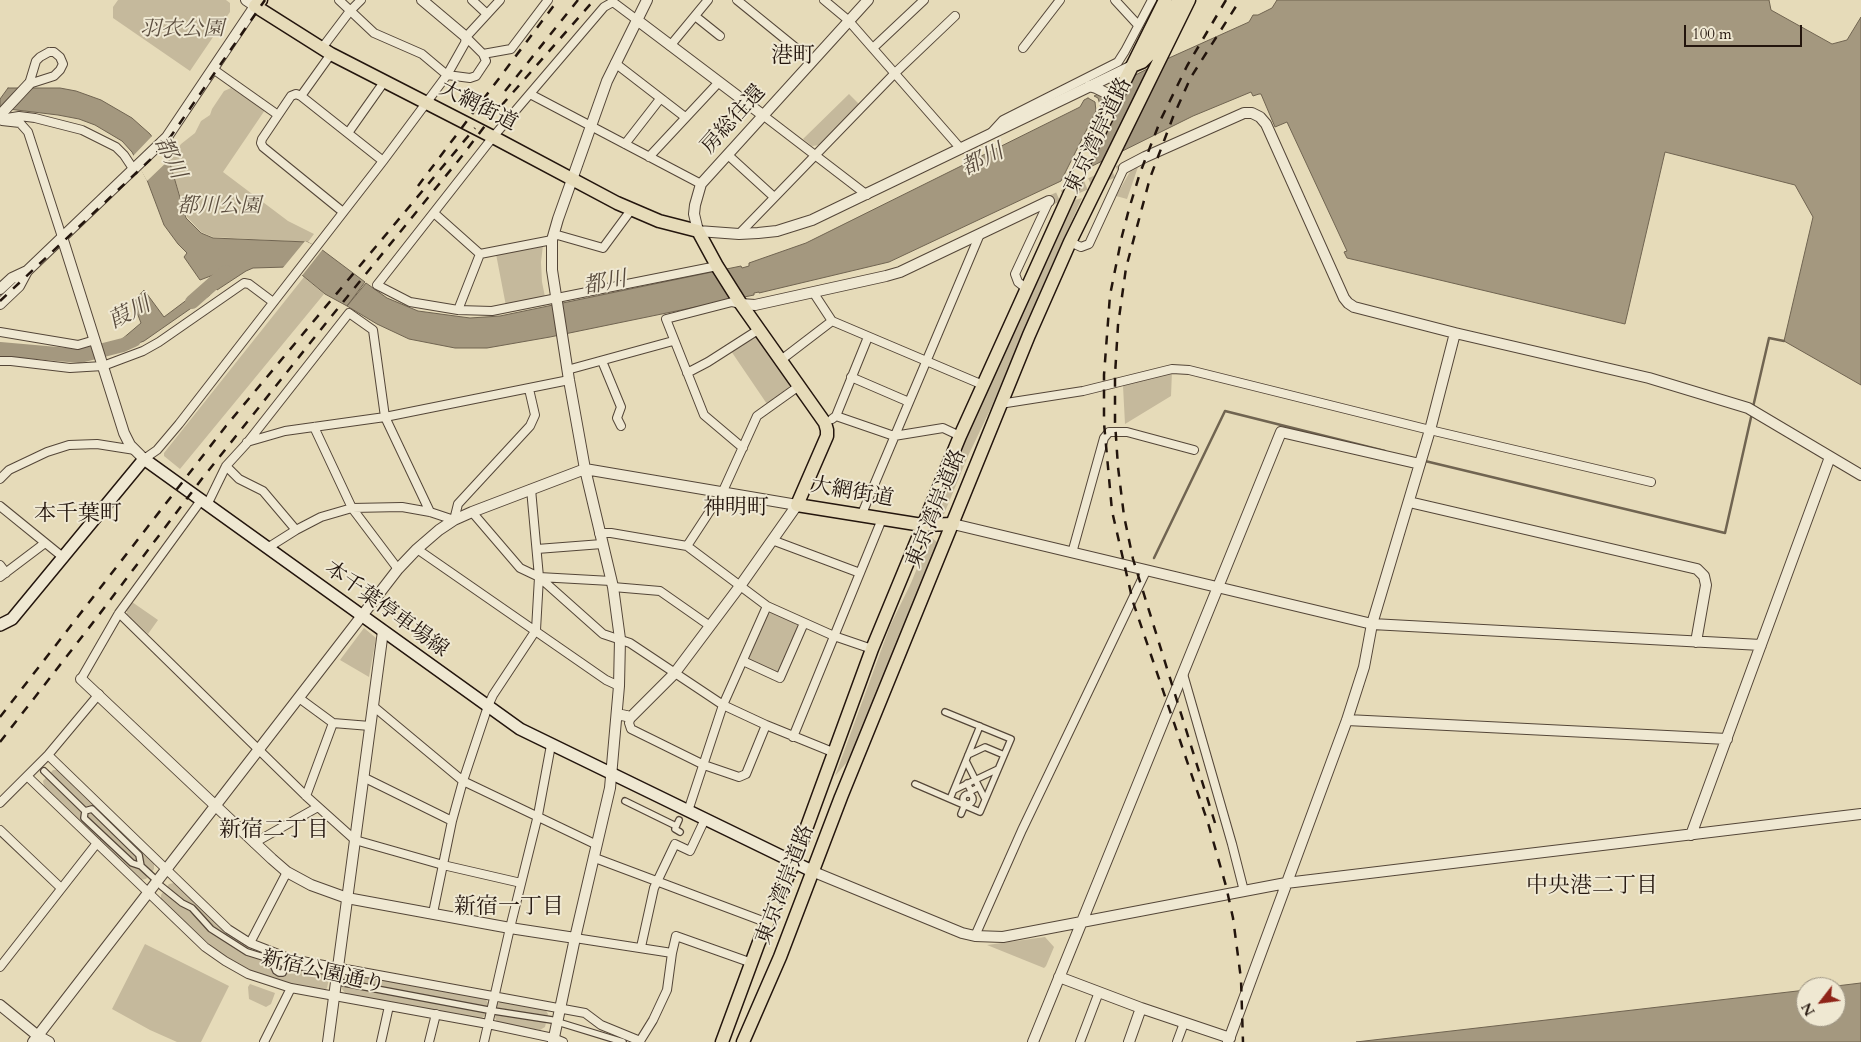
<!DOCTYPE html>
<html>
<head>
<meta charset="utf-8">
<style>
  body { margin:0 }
  #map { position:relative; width:1861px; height:1042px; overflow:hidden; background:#e6dbb9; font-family:Cardo,serif }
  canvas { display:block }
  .north { position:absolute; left:1796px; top:977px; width:50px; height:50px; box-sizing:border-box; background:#efe8d2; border:1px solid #9d9483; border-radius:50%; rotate:240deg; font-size:14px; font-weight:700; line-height:20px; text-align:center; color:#23150d }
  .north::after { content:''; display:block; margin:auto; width:18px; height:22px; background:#8f2418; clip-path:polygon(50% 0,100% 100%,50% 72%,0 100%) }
  .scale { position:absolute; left:1684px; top:25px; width:118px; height:22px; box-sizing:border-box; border:2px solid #23150d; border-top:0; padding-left:6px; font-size:15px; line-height:18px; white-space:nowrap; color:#23150d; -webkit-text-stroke:4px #efe8d2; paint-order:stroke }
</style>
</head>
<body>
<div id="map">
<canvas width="1861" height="1042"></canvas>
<div class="north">N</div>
<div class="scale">100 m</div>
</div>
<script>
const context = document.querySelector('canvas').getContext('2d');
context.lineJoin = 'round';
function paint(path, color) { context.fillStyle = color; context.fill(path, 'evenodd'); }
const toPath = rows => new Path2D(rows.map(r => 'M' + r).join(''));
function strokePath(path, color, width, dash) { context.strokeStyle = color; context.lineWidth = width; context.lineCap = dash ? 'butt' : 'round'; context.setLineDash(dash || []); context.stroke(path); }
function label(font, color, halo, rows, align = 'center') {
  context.font = font + ' Cardo,"Noto Serif JP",serif'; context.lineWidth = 4; context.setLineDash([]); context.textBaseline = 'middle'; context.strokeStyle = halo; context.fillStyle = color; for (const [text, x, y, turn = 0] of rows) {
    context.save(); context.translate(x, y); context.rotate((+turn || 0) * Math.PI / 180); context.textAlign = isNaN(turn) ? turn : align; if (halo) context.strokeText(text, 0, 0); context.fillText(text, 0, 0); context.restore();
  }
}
const green = toPath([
  [118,0,226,0,230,3,230,12,190,71,113,18,113,7],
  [231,88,265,110,223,172,288,221,314,234,308,242,213,237,201,232,187,217,169,161,181,144,195,133,201,121,210,115,212,109,224,91],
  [849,94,860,105,820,145,812,146,803,139],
  [1139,164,1127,199,1116,196,1131,170],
  [1082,198,1046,278,991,408,968,456,944,514,940,515,939,512,943,494,962,447,1075,200],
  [543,245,541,262,542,282,545,297,506,306,496,254],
  [304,277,324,294,180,469,164,456,164,453],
  [756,335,790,382,789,387,767,404,731,351],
  [1172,371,1171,396,1125,424,1123,386],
  [932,538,937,542,885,674,854,748,847,762,835,776,890,626,911,583,929,539],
  [132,602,158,620,148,634,127,614,127,610],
  [772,612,798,623,800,627,780,672,777,674,748,661,748,658,767,615],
  [364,628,376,638,369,677,340,660],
  [53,770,59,770,154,863,154,869,146,879,140,880,44,786,43,781],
  [174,883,227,932,247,945,291,962,330,973,327,988,324,991,283,983,249,971,217,951,161,900,161,895,169,884],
  [1045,937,1054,947,1046,966,1044,968,987,945],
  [145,944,229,986,201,1042,177,1042,150,1030,112,1009],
  [348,973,485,998,488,1003,485,1016,480,1019,346,994,342,989,344,976],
  [250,984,275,993,271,1004,266,1007,249,999,248,987],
  [502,1001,545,1009,548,1014,545,1027,540,1030,498,1023,495,1018,497,1004]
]);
const water = toPath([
  [1277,0,1769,0,1771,10,1832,44,1847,40,1861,17,1861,385,1784,341,1813,217,1795,185,1665,152,1625,324,1347,258,1344,252,1347,251,1287,122,1275,127,1261,94,1259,94,1253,96,1251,92,1193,116,1066,179,1101,108,1098,98,1094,96,1169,58,1249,22,1253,15,1258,15,1272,8,1277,0],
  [8,88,60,88,76,91,101,100,132,118,150,134,169,160,186,218,201,233,213,238,307,242,321,249,365,282,347,306,325,294,302,275,287,267,253,268,246,271,217,290,211,282,225,272,224,271,200,280,184,257,187,253,178,244,164,225,147,180,132,152,122,141,95,125,79,119,58,115,0,108,0,99,8,88],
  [1088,98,1095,102,1096,111,1061,181,889,262,759,293,759,292,754,293,754,295,550,337,487,348,455,348,409,339,377,324,347,306,366,283,387,298,418,311,470,318,500,316,741,266,742,268,749,266,749,263,806,243,1080,107,1084,100,1088,98],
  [204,287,210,295,144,341,118,351,115,342,121,340,141,323,134,305,136,299,144,290,164,317,204,287],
  [1861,983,1861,1042,1356,1042,1806,990,1806,1017,1836,1017,1836,987,1828,987,1861,983]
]);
const pier = toPath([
  [153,135,169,160,147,181,133,156],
  [305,241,323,249,301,277,291,271,282,269]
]);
const stream = toPath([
  [1753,407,1769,338,1784,341],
  [1425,461,1725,533,1752,413],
  [1154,558,1225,411,1385,451]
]);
const river = toPath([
  [192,302,226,272],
  [0,349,80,356,123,345,134,340]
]);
const tertiaryTunnel = toPath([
  [1049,201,1124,168]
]);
const pedestrian = toPath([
  [968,755,985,747,1004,755],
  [966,761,985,799],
  [44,771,85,811,84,818,132,863,141,866,154,878],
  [967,783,971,791,979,787],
  [915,784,980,812,1011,739,945,712],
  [954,790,998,769],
  '963 799a5 5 0 1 1 10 0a5 5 0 1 1-10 0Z',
  [950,799,980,726],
  [625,801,676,826],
  [85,811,92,809,139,855,141,866],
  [961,814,965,804],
  [679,820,675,829,680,832],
  [161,886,182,903,192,908,211,929,247,952,286,964,330,972],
  [271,960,276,971,279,973,283,973,286,964],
  [339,982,488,1010],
  [494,1011,552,1020],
  [561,1023,623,1042]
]);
const minor = toPath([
  [339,0,374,33,422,54,447,75,470,78,476,76,486,61,483,54,466,37],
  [472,0,487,14],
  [737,0,812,61],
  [824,0,848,20,961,149],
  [1115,0,1138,25],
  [695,16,720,36],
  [637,20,613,2,604,7,493,137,377,285,410,302,458,310,492,311,717,266],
  [670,46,708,0],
  [322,48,350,11,361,0],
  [873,48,924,0],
  [1023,48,1060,0],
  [49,52,54,52,60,57,63,64,60,70,54,76,29,84,36,61,40,57,49,52],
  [483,54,511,49,548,0],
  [615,63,685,117],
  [213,69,278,115],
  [530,94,701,184],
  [301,96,331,54],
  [764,116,867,195],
  [0,119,19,116,35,118,82,130,116,147,124,155,134,170],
  [2,121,20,123,28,132,62,237],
  [992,132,1003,120,1118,62,1125,51,1152,0],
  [348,133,384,82],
  [625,144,660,99],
  [728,155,774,197],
  [649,157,719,82],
  [343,212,263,147,261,143,262,139,291,96,296,94,301,96,383,161],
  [434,213,480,254,552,240],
  [554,234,603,248,631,210],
  [739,234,895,73,955,16],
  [1070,242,1081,247,1089,244,1124,168],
  [1027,289,1018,282,1015,274,1049,201],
  [813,292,832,321,983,385],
  [741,304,732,302,666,319,704,415,743,448],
  [458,310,480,254],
  [0,332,78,345,95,340],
  [781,360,832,321],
  [0,361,11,361,70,368,103,366,143,351,159,342,244,283,249,284,273,302],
  [602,361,621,407,617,418,621,426],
  [567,370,673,341],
  [687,373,708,362,758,330],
  [851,377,909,402],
  [1000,404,1083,391,1172,369,1189,370,1430,430,1651,482],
  [836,416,894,436,943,428,960,436],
  [832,419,836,416,868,337],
  [314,427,352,508,398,569],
  [247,442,285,431,385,417,569,380],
  [144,459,157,450,179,424,383,161,447,75,465,43,466,37,500,0],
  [226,466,239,479,263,491,296,530],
  [0,479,9,470,47,452,69,445,97,444,135,450],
  [208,503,226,466,247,443,349,313,373,330,385,417,430,512],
  [0,506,64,558],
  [472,512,520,568,539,577,603,634,630,643,723,705,766,725,835,753],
  [861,516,980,234],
  [599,533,611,533,687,546,767,606,834,636,872,649],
  [772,540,860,573],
  [687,546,723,491,757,416,799,386],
  [269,547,296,530,321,517,352,508,402,507,430,512,454,520,458,504,530,426,535,415,529,389],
  [417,549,606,680,619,686],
  [537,549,602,544],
  [1072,553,1104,438,1109,432,1127,432,1194,450],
  [0,565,6,573],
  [0,577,45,543],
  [539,577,611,581],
  [613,587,660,591,710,626],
  [119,613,306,796,355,840,443,865,521,883],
  [743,661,780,678,804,623],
  [1183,674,1232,844,1244,891],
  [81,679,119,613,202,499],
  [299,698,333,723,306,796],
  [373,706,463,781,597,845],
  [631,717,629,723,631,729,704,765,739,777,746,774,766,725],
  [333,723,370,726],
  [793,737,882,519],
  [48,755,228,929,250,943,291,959,585,1013,601,1025,640,1041,653,1020,667,990,672,953,676,936,752,963],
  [27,776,205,947,225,961,248,974,291,988,488,1024,553,1038,563,1042],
  [363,777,452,821],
  [0,803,48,755,99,694],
  [688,811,723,705,767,606],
  [0,830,61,888],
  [254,843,318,807],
  [595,858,768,923],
  [433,913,452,821,463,781,488,706,493,695,536,630,539,577,531,489],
  [975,936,1022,830,1146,571],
  [575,938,672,953],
  [250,943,287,872],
  [641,947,654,888,675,844,690,851,705,819],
  [0,967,97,843],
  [264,1042,291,988],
  [381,1042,389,1006],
  [429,1042,436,1014],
  [484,1042,510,928,538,815,551,745],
  [1080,1042,1099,992],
  [1177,1042,1184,1023]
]);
const tertiary = toPath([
  [422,0,466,37],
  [868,0,701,184,695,205,694,214,698,231,739,234,758,233,777,231,812,220,1132,66],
  [637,20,764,116],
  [1089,86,1096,88,1106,93,1109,101,1109,112],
  [0,115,29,84],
  [1124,168,1145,157,1244,113,1252,113,1260,117,1266,124,1344,298,1348,303,1354,307,1455,333,1649,378,1748,408,1861,475],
  [62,237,124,433,130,445,144,459],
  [0,289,12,278,27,271,167,137,255,6,246,0],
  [0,304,19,286,27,271],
  [741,304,755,305,886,276,900,272,1049,201],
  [1409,502,1697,569,1704,576,1706,585,1696,642],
  [953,524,1372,624,1761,645],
  [81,679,272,859,287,872,311,885,347,898,510,928,575,938],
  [1347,720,1727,739],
  [1691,835,1830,457],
  [814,872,962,933,975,936,1003,937,1286,883,1861,814],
  [1059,977,1141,1008,1230,1038],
  [0,1005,38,1036,49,1042],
  [33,1042,398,569,417,549,439,530,454,520,472,512,585,469,797,505,740,586,674,674,631,717,617,714],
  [328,1042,383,631],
  [553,1042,575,938,610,788,619,686,620,639,613,587,585,469,569,380,552,270,552,240,558,219,607,81,647,0],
  [1033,1042,1281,432,1420,464],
  [1129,1042,1141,1008],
  [1228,1042,1347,720,1364,667,1372,624,1430,430,1455,333]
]);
const secondary = toPath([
  [0,625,12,619,144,459,520,729,814,872]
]);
const primary = toPath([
  [261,0,255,6,331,54,493,137,617,203,659,221,698,231,717,266,741,304,825,423,827,430,827,436,797,505,922,525,953,524]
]);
const trunk = toPath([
  [1132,66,1142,62,1152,52,1178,0],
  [722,1042,759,942,794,862,872,649,960,436,1080,171,1165,0],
  [743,1042,780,957,841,797,1029,335,1070,242,1189,0]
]);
const rail = toPath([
  [1226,0,1187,66,1161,119,1140,173,1129,209,1122,236,1110,295,1104,375,1104,423,1112,511,1133,602,1208,823,1226,886,1233,918,1241,979,1243,1042],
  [505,91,578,0],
  [418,186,558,0],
  [0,301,153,157,171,136,265,0],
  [0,717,226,426,475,128],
  [0,742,95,620,201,480,330,318,462,156,494,114,594,0],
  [1215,823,1133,559,1124,516,1118,467,1115,422,1115,375,1118,325,1126,268,1150,178,1173,117,1191,77,1240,0]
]);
const parkNames = [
  ["羽衣公園",182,30],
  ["都川公園",219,207]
];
const streetNames = [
  ["大網街道",478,107,27],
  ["房総往還",734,120,-48],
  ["東京湾岸道路",1099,136,-64],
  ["大網街道",852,493,10],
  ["東京湾岸道路",937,509,-68],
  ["本千葉停車場線",386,610,36],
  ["東京湾岸道路",786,885,-69],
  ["新宿公園通り",323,973,13]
];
const neighbourhoodNames = [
  ["港町",793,57],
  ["神明町",736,509],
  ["本千葉町",78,515],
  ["新宿二丁目",274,831],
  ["中央港二丁目",1592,887],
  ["新宿一丁目",509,908]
];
const waterNames = [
  ["都川",169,158,65],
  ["都川",983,161,-26],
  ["都川",605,284,-11],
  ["葭川",130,314,-27]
];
paint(green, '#c5b99c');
paint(water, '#a4987f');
strokePath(water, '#706451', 1);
paint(pier, '#e6dbb9');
strokePath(stream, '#706451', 2.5);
strokePath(river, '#a4987f', 14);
strokePath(tertiaryTunnel, '#bfb397', 10, [10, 5]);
strokePath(pedestrian, '#544638', 8);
strokePath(minor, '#544638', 10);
strokePath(tertiary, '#544638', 12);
strokePath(secondary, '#23150d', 14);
strokePath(primary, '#23150d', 15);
strokePath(trunk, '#23150d', 15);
strokePath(pedestrian, '#efe8d2', 5.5);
strokePath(minor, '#efe8d2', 8);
strokePath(tertiary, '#efe8d2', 10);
strokePath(secondary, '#efe8d2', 11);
strokePath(primary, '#e6dbb9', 12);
strokePath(trunk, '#e6dbb9', 12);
strokePath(rail, '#23150d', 2.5, [9, 9]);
label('italic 21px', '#5c4e3f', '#efe8d2', parkNames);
label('21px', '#23150d', '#efe8d2', streetNames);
label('22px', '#23150d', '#efe8d2', neighbourhoodNames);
label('italic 22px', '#57493b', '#efe8d2', waterNames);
</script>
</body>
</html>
